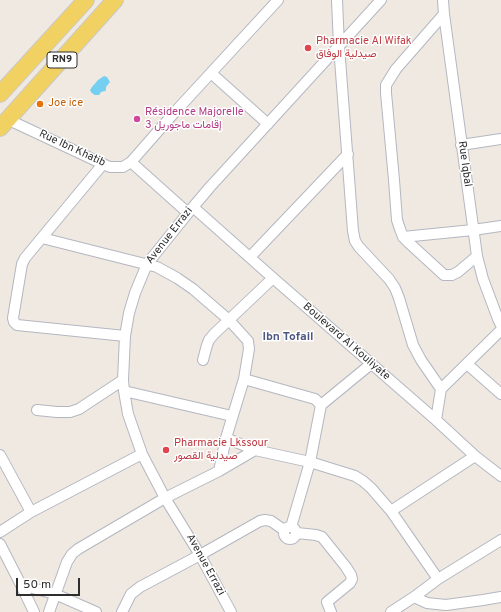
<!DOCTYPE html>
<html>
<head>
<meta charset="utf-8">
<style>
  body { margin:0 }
  #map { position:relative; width:501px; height:612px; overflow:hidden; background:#efe9e1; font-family:Overpass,sans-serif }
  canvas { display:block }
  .scale { position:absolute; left:16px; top:578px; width:64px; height:18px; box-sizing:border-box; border:2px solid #2e2e2e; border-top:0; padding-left:5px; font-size:12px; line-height:14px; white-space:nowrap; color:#2e2e2e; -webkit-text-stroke:3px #fff; paint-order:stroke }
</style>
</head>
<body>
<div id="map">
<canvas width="501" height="612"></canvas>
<div class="scale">50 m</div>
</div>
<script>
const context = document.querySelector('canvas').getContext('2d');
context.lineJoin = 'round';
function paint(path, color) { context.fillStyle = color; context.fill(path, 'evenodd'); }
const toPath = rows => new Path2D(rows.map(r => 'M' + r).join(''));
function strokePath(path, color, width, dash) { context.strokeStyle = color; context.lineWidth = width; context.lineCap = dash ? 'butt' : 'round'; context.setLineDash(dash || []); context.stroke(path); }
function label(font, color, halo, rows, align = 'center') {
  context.font = font + ' Overpass,Vazirmatn,sans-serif'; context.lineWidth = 3; context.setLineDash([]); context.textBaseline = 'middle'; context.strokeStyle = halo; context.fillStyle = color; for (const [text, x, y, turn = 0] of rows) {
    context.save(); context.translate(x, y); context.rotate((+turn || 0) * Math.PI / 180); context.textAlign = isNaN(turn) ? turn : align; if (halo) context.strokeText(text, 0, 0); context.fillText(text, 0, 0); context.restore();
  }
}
const water = toPath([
  [104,76,107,77,110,82,106,87,106,90,105,91,101,92,99,95,95,95,93,94,91,92,90,90,92,87,98,80]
]);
const minor = toPath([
  [337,0,339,46,353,231,355,241,359,247,389,279,395,288,399,298,413,345,421,360,441,389,436,420],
  [443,0,444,14,477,256,483,279,498,319,501,325],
  [444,14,396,69,386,85,386,93,394,180,397,220,400,229,403,237,473,230,501,226],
  [211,73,268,124],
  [9,120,103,164,110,167,123,167,131,162,188,213],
  [461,145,501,139],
  [131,162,174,113,278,0],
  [103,164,25,258,22,264,13,318,14,322,17,325,125,336],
  [193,207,273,278,436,420,475,456,501,476],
  [403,237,408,242,444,275,452,275,458,272,477,256],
  [42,238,157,267,177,278,193,289,229,320,248,341,249,349,244,379,226,438,219,471,165,498,78,549,72,554,67,562,49,612],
  [250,257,348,154],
  [203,360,207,345,209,340,214,334,273,278],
  [467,364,501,394],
  [244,379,315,399,321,405,310,462,291,527],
  [441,389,501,330],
  [124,391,232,416],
  [321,405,371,364],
  [37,410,57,412,70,412,79,409,123,380],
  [226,438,255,450,310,462,355,476,363,481,371,488,391,511,438,579],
  [0,455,31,512],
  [219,471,255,450],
  [391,511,475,456],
  '284 533a6 6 0 1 1 12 0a6 6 0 1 1-12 0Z',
  [0,532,31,512,142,454],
  [297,533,316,535,322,537,346,567,351,575,352,579,350,583,327,602,331,612],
  [0,544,21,585,34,612],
  [21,585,55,594,96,612],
  [414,597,427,603,446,605,483,600,501,597],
  [122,612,131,594,140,587,200,555,260,521,265,520,271,521,284,530],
  [231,612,200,555,165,498,142,454,128,414,124,391,123,380,125,336,129,313,135,293,147,264,188,213,210,187,381,0],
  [391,612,414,597,438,579,501,540]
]);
const primary = toPath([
  [0,94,86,0],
  [0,128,115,0]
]);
const markers = [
  [308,48,4,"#e0444e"],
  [40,104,4,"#e8710a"],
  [137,119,4,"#d1479c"],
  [166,450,4,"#e0444e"]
];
const shields = [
  [62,60,30]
];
const shieldNames = [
  ["RN9",62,60]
];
const healthNames = [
  ["Pharmacie Al Wifak",316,42],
  ["صيدلية الوفاق",316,55],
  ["Pharmacie Lkssour",174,444],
  ["صيدلية القصور",174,457]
];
const foodNames = [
  ["Joe ice",48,104]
];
const hotelNames = [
  ["Résidence Majorelle",145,113],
  ["إقامات ماجوريل 3",145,126]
];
const streetNames = [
  ["Rue Ibn Khatib",72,149,25],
  ["Rue Iqbal",464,164,82],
  ["Avenue Errazi",170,236,-52],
  ["Boulevard Al Kouliyate",346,342,41],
  ["Avenue Errazi",205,565,61]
];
const neighbourhoodNames = [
  ["Ibn Tofail",288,338]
];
paint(water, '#75cff0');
strokePath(minor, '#b4b7c1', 12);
strokePath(primary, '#c9c9c9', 18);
strokePath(minor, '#fff', 10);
strokePath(primary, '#f2d163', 16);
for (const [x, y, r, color] of markers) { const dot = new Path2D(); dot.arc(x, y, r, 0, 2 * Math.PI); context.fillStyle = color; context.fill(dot); strokePath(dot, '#fff', 1.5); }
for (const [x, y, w] of shields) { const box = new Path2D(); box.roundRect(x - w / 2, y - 8, w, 16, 3); context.fillStyle = '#fff'; context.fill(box); strokePath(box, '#2e2e2e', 1); }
label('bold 10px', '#2e2e2e', null, shieldNames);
label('11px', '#be3a42', '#fff', healthNames, 'left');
label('11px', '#c56008', '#fff', foodNames, 'left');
label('11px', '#b23c85', '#fff', hotelNames, 'left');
label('11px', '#2e2e2e', '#fff', streetNames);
label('bold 12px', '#4d5680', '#fff', neighbourhoodNames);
</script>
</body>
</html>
